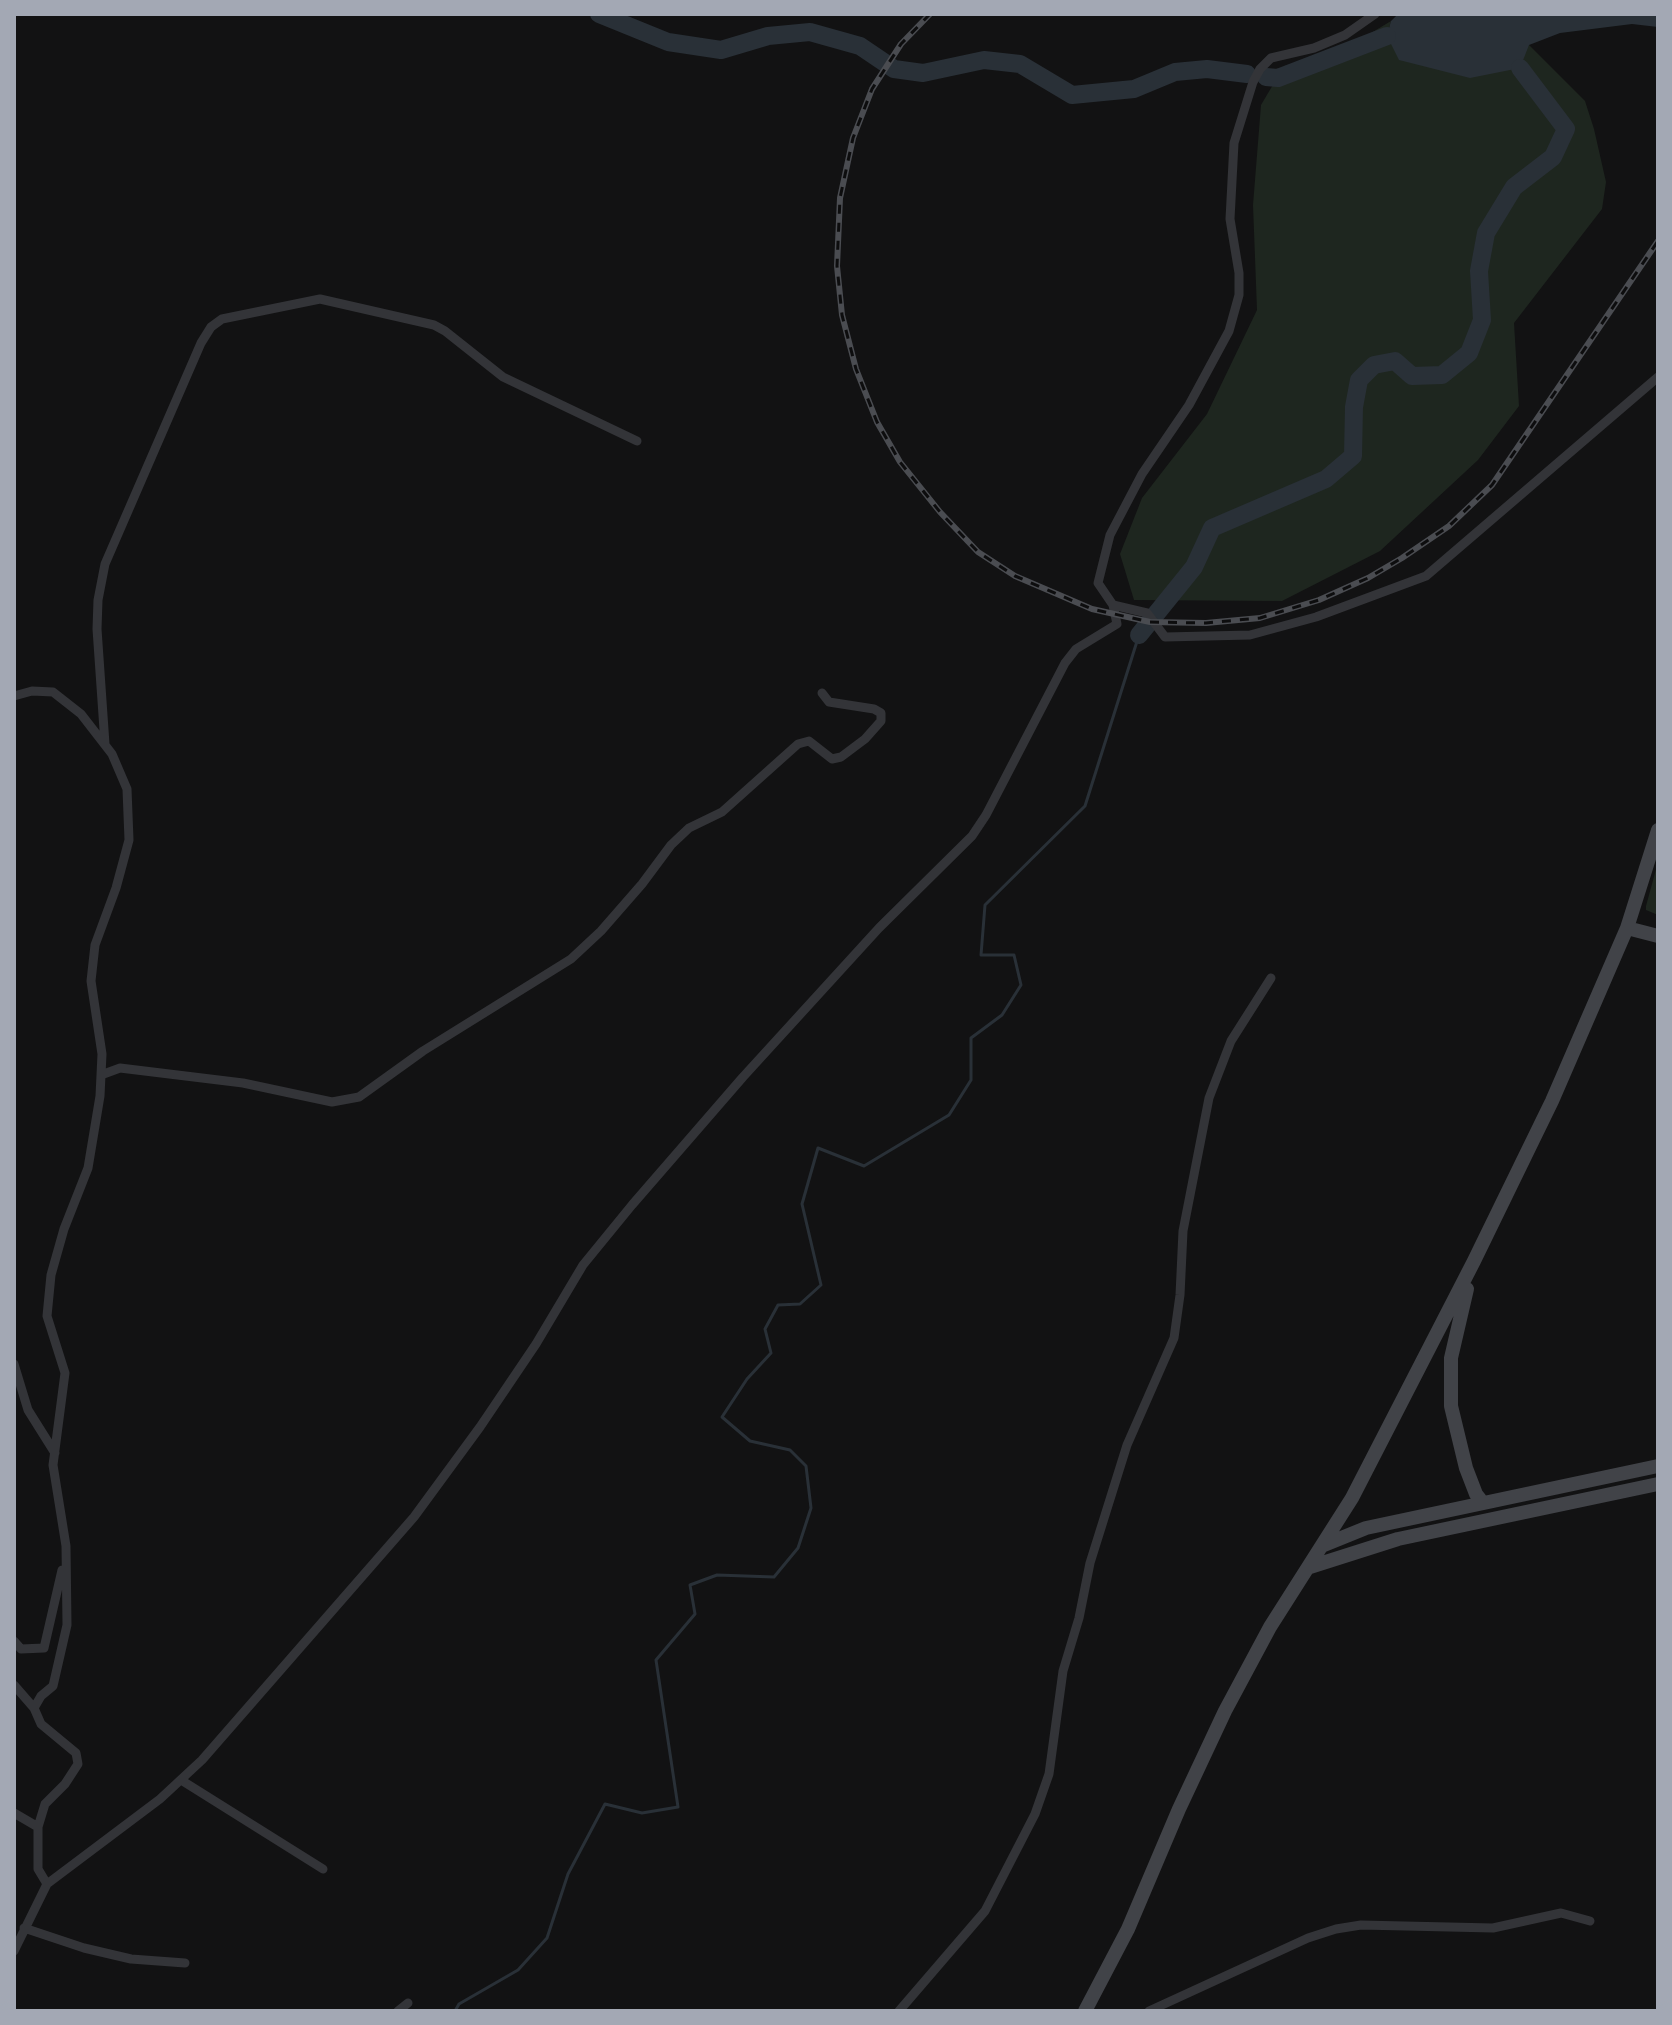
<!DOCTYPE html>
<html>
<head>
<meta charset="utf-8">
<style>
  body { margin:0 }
  #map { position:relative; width:1672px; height:2025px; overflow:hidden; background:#121213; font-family:Overpass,sans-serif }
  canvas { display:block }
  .frame { position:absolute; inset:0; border:16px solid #a3a8b4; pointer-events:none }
</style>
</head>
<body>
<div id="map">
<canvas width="1672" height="2025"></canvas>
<div class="frame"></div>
</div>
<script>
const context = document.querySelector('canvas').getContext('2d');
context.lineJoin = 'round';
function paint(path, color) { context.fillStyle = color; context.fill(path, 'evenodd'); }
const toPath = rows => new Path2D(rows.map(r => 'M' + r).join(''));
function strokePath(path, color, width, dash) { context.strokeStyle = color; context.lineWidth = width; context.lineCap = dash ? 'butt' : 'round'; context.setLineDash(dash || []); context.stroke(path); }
const green = toPath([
  [1391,21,1387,36,1529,45,1585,101,1594,129,1606,182,1602,209,1514,323,1519,406,1478,460,1380,551,1282,601,1134,600,1120,554,1142,498,1207,414,1257,310,1253,205,1261,105,1284,66,1341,51],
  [1658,862,1658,915,1646,910,1646,906]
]);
const water = toPath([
  [1398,14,1658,14,1658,27,1632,24,1560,33,1529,45,1520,68,1470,78,1399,60,1387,36,1391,21]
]);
const stream = toPath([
  [455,2011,459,2004,518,1970,547,1938,568,1874,605,1804,642,1813,678,1807,656,1660,695,1614,690,1585,717,1575,774,1577,798,1548,811,1508,806,1466,790,1450,750,1441,722,1417,747,1379,771,1353,765,1329,778,1305,800,1304,821,1285,802,1204,818,1148,864,1166,949,1115,971,1080,971,1038,1002,1015,1021,985,1014,955,981,955,985,905,1085,806,1139,635]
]);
const river = toPath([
  [599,14,668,42,721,50,768,36,810,32,860,46,894,69,923,73,984,60,1020,64,1072,95,1134,89,1175,72,1207,69,1247,74],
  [1266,77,1278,78,1387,36],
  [1139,635,1194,567,1212,528,1326,479,1353,456,1354,407,1359,380,1374,365,1395,361,1412,376,1442,375,1469,353,1482,320,1479,271,1486,233,1514,187,1553,157,1566,129,1520,68]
]);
const street = toPath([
  [1113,605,1147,613,1165,637,1250,635,1316,617,1426,576,1658,377],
  [14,696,32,691,53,692,81,714,112,754,127,789,129,840,116,888,95,945,91,981,102,1054,100,1096,88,1168,64,1229,51,1275,47,1316,65,1373,53,1465,66,1546,67,1625,53,1686,41,1696,34,1708,41,1724,76,1753,78,1764,65,1784,45,1804,38,1827,38,1869,47,1884],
  [105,744,97,629,98,600,105,564,201,343,211,327,222,319,320,299,434,325,445,331,503,377,637,441],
  [101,1075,120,1068,243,1083,332,1102,359,1097,423,1051,571,959,601,931,642,884,671,845,689,828,722,812,798,744,809,741,832,759,841,757,865,739,881,721,881,713,874,709,829,702,822,693],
  [14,1364,28,1410,55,1453],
  [14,1641,21,1649,44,1648,62,1570],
  [14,1685,34,1708],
  [181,1780,323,1869],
  [14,1813,38,1827],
  [24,1928,84,1948,131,1959,185,1963],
  [14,1951,47,1884,160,1799,202,1760,414,1517,480,1427,536,1344,583,1265,632,1205,743,1077,879,928,972,836,986,815,1065,663,1076,649,1117,624,1113,605,1098,583,1110,535,1142,474,1189,405,1229,331,1239,295,1239,273,1230,219,1234,143,1253,82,1260,69,1271,58,1314,48,1345,35,1375,14],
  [398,2011,408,2003],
  [899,2011,985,1911,1035,1814,1049,1774,1063,1671,1079,1618,1090,1563,1127,1445,1174,1338,1180,1295,1183,1231,1209,1098,1231,1041,1271,978],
  [1149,2011,1308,1938,1336,1929,1361,1925,1493,1928,1561,1913,1590,1921]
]);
const secondary = toPath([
  [1627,928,1658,936],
  [1467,1289,1451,1358,1451,1406,1466,1468,1476,1494,1483,1503],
  [1324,1545,1366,1528,1658,1466],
  [1310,1567,1398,1539,1658,1484],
  [1085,2011,1128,1929,1179,1809,1225,1711,1270,1627,1352,1498,1474,1261,1552,1101,1627,928,1658,830]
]);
const rail = toPath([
  [930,14,901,44,872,89,853,138,840,198,837,266,842,315,856,369,877,422,900,462,940,512,978,552,1015,576,1092,609,1150,622,1206,623,1260,618,1319,600,1368,578,1402,558,1449,526,1492,485,1658,241]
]);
paint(green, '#1e261f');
paint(water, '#293037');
strokePath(stream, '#293037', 3);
strokePath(river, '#293037', 18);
strokePath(street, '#333438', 9);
strokePath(secondary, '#414348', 14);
strokePath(rail, '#4a4c51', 6);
strokePath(rail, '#0d0d0e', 3, [9]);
</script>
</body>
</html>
